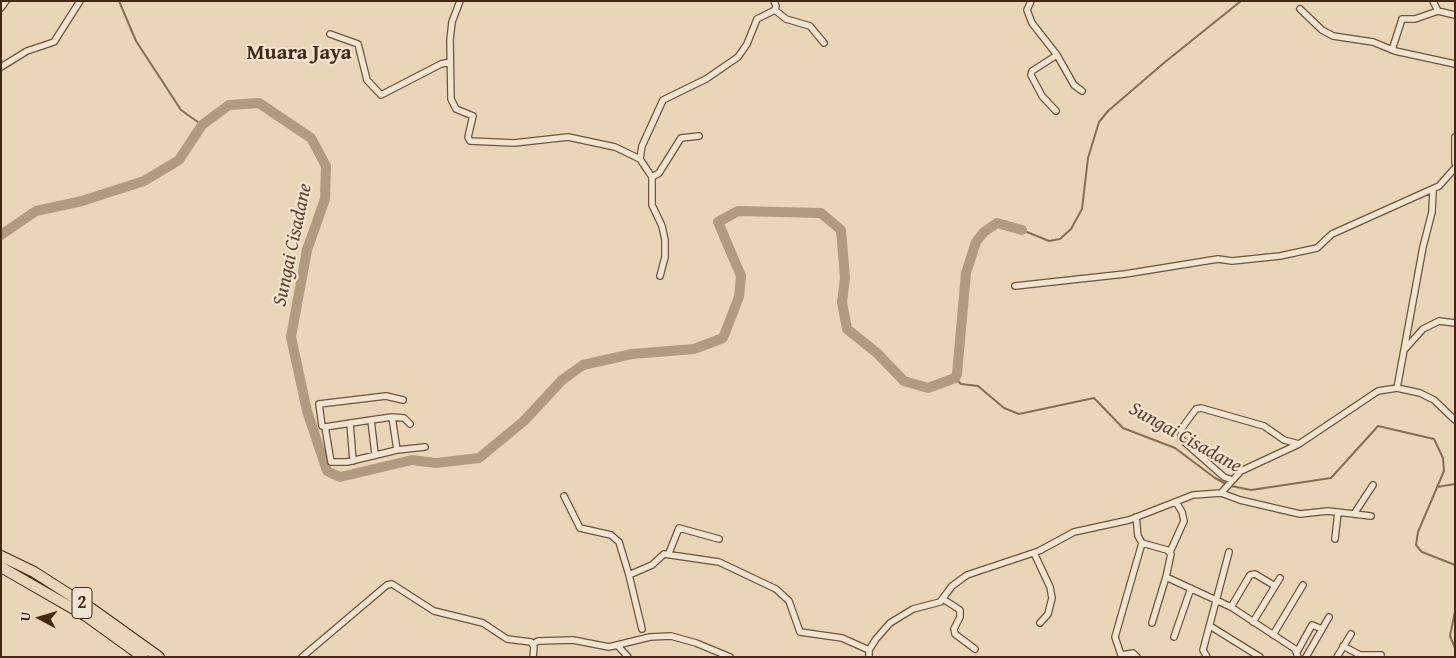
<!DOCTYPE html>
<html>
<head>
<meta charset="utf-8">
<style>
  body { margin:0 }
  #map { position:relative; width:1456px; height:658px; overflow:hidden; background:#e9d6b8; font-family:"Gentium Book Plus",serif }
  canvas { display:block }
  .frame { position:absolute; inset:0; border:2px solid #432914; pointer-events:none }
  .north { position:absolute; left:15px; top:593px; width:50px; height:50px; -webkit-text-stroke:4px #f1e4d1; paint-order:stroke; rotate:276deg; font-size:14px; font-weight:700; line-height:20px; text-align:center; color:#432914 }
  .north::after { content:''; display:block; margin:auto; width:18px; height:22px; background:#432914; clip-path:polygon(50% 0,100% 100%,50% 72%,0 100%) }
</style>
</head>
<body>
<div id="map">
<canvas width="1456" height="658"></canvas>
<div class="frame"></div>
<div class="north">U</div>
</div>
<script>
const context = document.querySelector('canvas').getContext('2d');
context.lineJoin = 'round';
const toPath = rows => new Path2D(rows.map(r => 'M' + r).join(''));
function strokePath(path, color, width, dash) { context.strokeStyle = color; context.lineWidth = width; context.lineCap = dash ? 'butt' : 'round'; context.setLineDash(dash || []); context.stroke(path); }
function label(font, color, halo, rows, align = 'center') {
  context.font = font + ' "Gentium Book Plus",serif'; context.lineWidth = 4.5; context.setLineDash([]); context.textBaseline = 'middle'; context.strokeStyle = halo; context.fillStyle = color; for (const [text, x, y, turn = 0] of rows) {
    context.save(); context.translate(x, y); context.rotate((+turn || 0) * Math.PI / 180); context.textAlign = isNaN(turn) ? turn : align; if (halo) context.strokeText(text, 0, 0); context.fillText(text, 0, 0); context.restore();
  }
}
const stream = toPath([
  [119,1,136,41,181,110,202,125],
  [1022,230,1049,241,1060,239,1071,229,1082,209,1088,158,1099,122,1108,111,1165,62,1241,1],
  [955,378,961,384,978,386,1004,408,1019,414,1094,398,1123,428,1175,448,1215,478,1226,484],
  [1231,486,1251,490,1331,478,1378,426,1434,439,1443,458,1444,471,1418,532,1416,545,1422,552,1455,565],
  [1437,487,1455,484],
  [1455,611,1450,636,1455,648]
]);
const river = toPath([
  [1,235,36,211,82,201,144,181,179,160,202,125,229,105,259,103,311,138,326,166,325,199,307,250,291,337,307,411,327,471,340,477,412,460,436,463,479,458,524,421,562,380,583,365,632,354,694,349,723,338,739,297,741,276,718,222,738,211,821,213,841,230,845,278,842,302,847,329,877,353,904,381,928,388,955,378,957,374,966,273,976,242,984,232,997,223,1022,230]
]);
const street = toPath([
  [460,1,452,22,450,40,451,99,456,109,473,116,468,137,470,141,514,143,568,137,615,147,640,159],
  [1031,1,1027,10,1032,23,1057,55,1074,85,1082,91],
  [1433,1,1438,11],
  [1,8,6,1],
  [1300,9,1322,30,1333,36,1373,42,1395,51,1455,64],
  [775,10,786,19,810,26,824,43],
  [330,34,358,44,367,80,381,95,441,64,450,62],
  [1392,50,1402,19,1415,19,1438,11,1455,15],
  [1,67,27,51,54,42,80,1],
  [1056,111,1042,96,1031,75,1032,71,1057,55],
  [1455,137,1455,163],
  [652,177,659,173,681,138,699,136],
  [660,276,665,257,665,240,662,226,652,205,652,177,640,159,642,146,663,100,706,79,738,57,747,44,757,19,775,10,776,6,774,1],
  [1015,286,1125,274,1218,259,1232,261,1280,256,1317,248,1332,234,1439,186,1455,168],
  [1405,349,1423,329,1439,321,1455,323],
  [1397,388,1423,247,1432,212,1433,190],
  [403,400,386,396,319,404,322,426,325,427,331,462,347,462,397,450,425,447],
  [350,423,353,461],
  [325,427,371,420],
  [397,450,392,417,404,418,410,424],
  [375,454,371,420,392,417],
  [1232,480,1224,477,1181,439,1182,428,1196,409,1201,408,1264,426,1284,440,1299,444],
  [1221,493,1240,500,1300,514,1328,511,1371,516],
  [564,496,580,528,611,535,619,542,629,575,652,565,664,554,719,562,776,589,789,601,800,632,842,638,869,650],
  [1354,514,1373,485],
  [1136,517,1138,536,1142,543,1167,550,1171,554,1166,577,1231,607,1295,649,1298,657],
  [1335,539,1338,512],
  [1170,552,1184,521,1182,512,1176,502],
  [669,553,679,528,719,539],
  [1034,553,1050,587,1052,598,1048,614,1040,623],
  [629,575,642,629],
  [943,599,960,610,960,617,954,629,955,634,975,649],
  [1231,607,1250,575,1255,574,1275,586],
  [1253,622,1280,578],
  [1152,623,1166,577],
  [1210,626,1260,657],
  [1273,635,1303,585],
  [1174,637,1191,588],
  [533,644,538,641,573,640,609,647,650,637,671,636,696,643,730,657],
  [618,646,628,657],
  [1343,646,1360,655,1381,655],
  [1297,652,1312,625,1322,629],
  [302,657,387,585,392,584,434,611,483,623,507,639,531,642,534,647,533,657],
  [869,657,869,650,876,639,890,623,913,609,940,602,952,586,967,575,1039,551,1074,532,1129,520,1193,495,1221,493,1241,471,1299,444,1378,391,1397,388,1420,393,1434,400,1455,420],
  [1137,657,1133,653,1121,655,1115,637,1142,543],
  [1207,657,1203,650,1229,552],
  [1306,657,1329,617],
  [1337,657,1351,634]
]);
const highway = toPath([
  [1,556,34,572,92,609,159,657],
  [1,567,86,616,143,657]
]);
const shields = [
  [82,603,20]
];
const shieldNames = [
  ["2",82,603]
];
const waterNames = [
  ["Sungai Cisadane",293,245,-78],
  ["Sungai Cisadane",1185,438,29]
];
const quarterNames = [
  ["Muara Jaya",299,54]
];
strokePath(stream, '#856d55', 2);
strokePath(river, '#b19b80', 10);
strokePath(street, '#6c543d', 8);
strokePath(highway, '#432914', 12);
strokePath(street, '#f1e4d1', 5.5);
strokePath(highway, '#e9d6b8', 10);
for (const [x, y, w] of shields) { const box = new Path2D(); box.roundRect(x - w / 2, y - 15.5, w, 31, 4); context.fillStyle = '#f1e4d1'; context.fill(box); strokePath(box, '#432914', 1); }
label('bold 18px', '#432914', null, shieldNames);
label('italic 20px', '#5e462f', '#f1e4d1', waterNames);
label('bold 21px', '#432914', '#f1e4d1', quarterNames);
</script>
</body>
</html>
